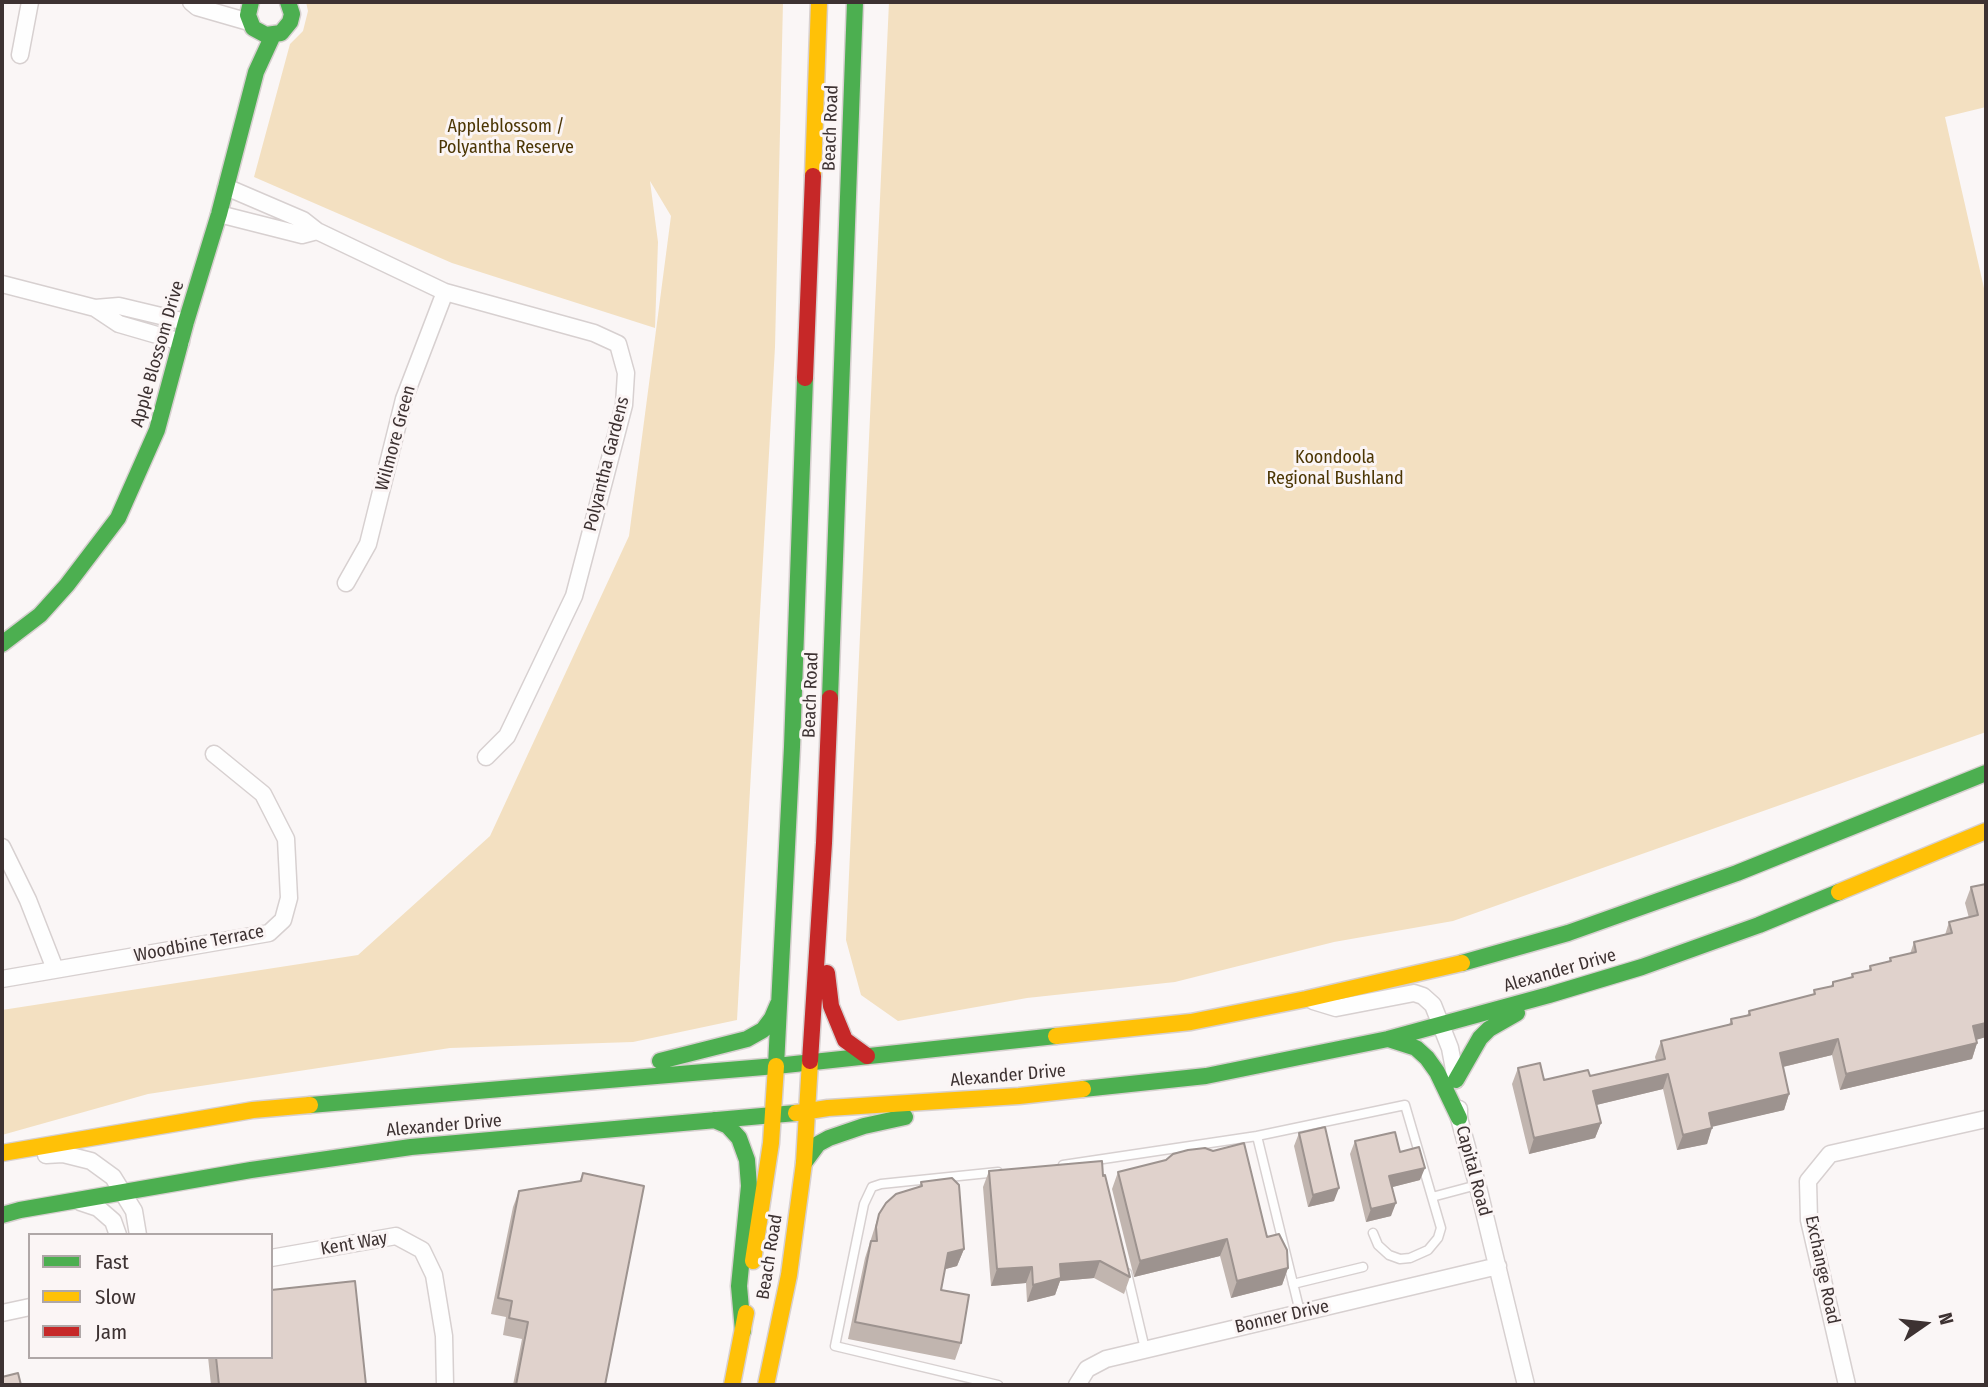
<!DOCTYPE html>
<html>
<head>
<meta charset="utf-8">
<style>
  body { margin:0 }
  #map { position:relative; width:1988px; height:1387px; overflow:hidden; background:#faf6f6; font-family:"Fira Sans Condensed",sans-serif }
  canvas { display:block }
  .frame { position:absolute; inset:0; border:4px solid #3d3232; pointer-events:none }
  .legend { position:absolute; left:28px; top:1233px; width:245px; height:126px; box-sizing:border-box; background:#fbf5f5; border:2px solid #afa7a7; margin:0; padding:9px 12px; list-style:none; font-size:21px; color:#3d3232 }
  .legend li { display:flex; align-items:center; gap:14px; height:35px }
  .legend b { width:35px; border:2px solid #afa7a7 }
  .north { position:absolute; left:1890px; top:1289px; width:70px; height:70px; -webkit-text-stroke:5px #fbf5f5; paint-order:stroke; rotate:76deg; font-size:19px; font-weight:700; line-height:28px; text-align:center; color:#3d3232 }
  .north::after { content:''; display:block; margin:auto; width:24px; height:32px; background:#3d3232; clip-path:polygon(50% 0,100% 100%,50% 72%,0 100%) }
</style>
</head>
<body>
<div id="map">
<canvas width="1988" height="1387"></canvas>
<div class="frame"></div>
<ul class="legend">
<li><b style="height:9px;background:#4caf50"></b>Fast</li>
<li><b style="height:9px;background:#ffc107"></b>Slow</li>
<li><b style="height:9px;background:#c62828"></b>Jam</li>
</ul>
<div class="north">N</div>
</div>
<script>
const context = document.querySelector('canvas').getContext('2d');
context.lineJoin = 'round';
function paint(path, color) { context.fillStyle = color; context.fill(path, 'evenodd'); }
const toPath = rows => new Path2D(rows.map(r => 'M' + r).join(''));
function strokePath(path, color, width, dash) { context.strokeStyle = color; context.lineWidth = width; context.lineCap = dash ? 'butt' : 'round'; context.setLineDash(dash || []); context.stroke(path); }
function label(font, color, halo, rows, align = 'center') {
  context.font = font + ' "Fira Sans Condensed",sans-serif'; context.lineWidth = 6; context.setLineDash([]); context.textBaseline = 'middle'; context.strokeStyle = halo; context.fillStyle = color; for (const [text, x, y, turn = 0] of rows) {
    context.save(); context.translate(x, y); context.rotate((+turn || 0) * Math.PI / 180); context.textAlign = isNaN(turn) ? turn : align; if (halo) context.strokeText(text, 0, 0); context.fillText(text, 0, 0); context.restore();
  }
}
const green = toPath([
  [306,2,783,2,775,347,737,1020,633,1042,450,1048,148,1094,2,1135,2,1010,358,955,490,836,629,536,671,216,650,181,658,242,655,328,452,263,254,177,290,44,303,31,308,11],
  [889,2,1986,2,1986,107,1945,117,1986,297,1986,732,1453,921,1334,942,1175,982,1027,998,898,1021,861,995,846,940]
]);
const lane = toPath([
  [1063,1165,1257,1136],
  [998,1172,881,1184,872,1187,864,1204,835,1346,998,1385],
  [1432,1197,1477,1185],
  [1127,1273,1145,1349],
  [1293,1284,1363,1267],
  [1300,1312,1257,1136,1405,1105,1441,1228,1438,1238,1428,1250,1410,1258,1400,1259,1389,1255,1378,1245,1373,1233]
]);
const street = toPath([
  [191,2,197,7,249,22],
  [20,55,30,2],
  [226,187,303,220,317,231,445,292,594,333,618,344,626,373,624,405,574,596,507,736,486,757],
  [219,214,302,235,317,231],
  [2,284,95,308,119,306,186,322],
  [95,308,119,324,181,342],
  [346,583,368,544,404,399,445,292],
  [2,847,28,900,55,969],
  [2,979,269,933,283,920,289,898,286,839,263,794,214,754],
  [1313,1001,1336,1008,1414,993,1423,996,1433,1005,1450,1048,1456,1080],
  [1459,1109,1459,1118,1479,1191,1526,1385],
  [46,1155,63,1154,91,1161,113,1177,134,1211,138,1235],
  [80,1202,98,1208,113,1221,118,1235],
  [271,1258,396,1236,422,1250,434,1275,444,1336,445,1385],
  [2,1313,30,1307],
  [1077,1385,1087,1369,1106,1359,1498,1266],
  [1847,1385,1809,1220,1808,1181,1830,1154,1986,1119]
]);
const fast = toPath([
  [251,2,248,15,253,28,266,35,281,33,290,22,292,14,288,2],
  [2,644,40,615,67,585,118,518,157,430,186,322,219,214,256,72,273,35],
  [830,698,855,2],
  [1462,963,1568,933,1737,873,1986,773],
  [1388,1039,1416,1048,1427,1058,1437,1072,1459,1118],
  [660,1061,747,1039,763,1030,772,1018,778,1004],
  [776,1066,792,747,805,378],
  [1456,1080,1480,1038,1489,1029,1517,1013],
  [1083,1089,1206,1076,1388,1039,1549,995,1642,967,1759,925,1839,892],
  [310,1105,776,1066,1056,1036],
  [714,1120,728,1126,739,1138,747,1160,749,1186,739,1286,743,1331],
  [804,1163,818,1144,829,1138,864,1126,905,1117],
  [2,1215,20,1210,251,1170,411,1147,796,1113]
]);
const slow = toPath([
  [813,176,819,2],
  [1839,892,1986,831],
  [1056,1036,1191,1022,1306,999,1462,963],
  [796,1113,828,1108,1019,1096,1083,1089],
  [2,1153,253,1110,310,1105],
  [753,1261,771,1143,776,1066],
  [732,1385,746,1313],
  [766,1385,789,1275,804,1163,810,1061]
]);
const jam = toPath([
  [805,378,813,176],
  [827,973,831,1006,845,1040,867,1056],
  [810,1061,824,843,830,698]
]);
const wall = toPath([
  [1986,884,1986,1037,1976,1040,1977,1043,1972,1059,1840,1090,1832,1055,1783,1067,1789,1094,1784,1110,1712,1126,1707,1144,1677,1150,1663,1089,1596,1105,1601,1123,1595,1138,1529,1154,1512,1084,1518,1068,1544,1080,1590,1076,1656,1061,1655,1057,1661,1041,1729,1025,1731,1019,1747,1016,1749,1011,1813,995,1814,990,1831,986,1833,982,1851,978,1852,974,1869,970,1870,966,1889,962,1890,958,1910,954,1914,942,1945,935,1949,922,1969,918,1965,903,1971,887],
  [1299,1133,1334,1201,1308,1207,1294,1146],
  [1355,1141,1400,1152,1420,1180,1392,1187,1391,1216,1366,1222,1350,1154],
  [1213,1151,1288,1268,1282,1285,1231,1298,1220,1256,1134,1277,1112,1189,1118,1172],
  [989,1171,1103,1176,1130,1277,1124,1294,1094,1278,1060,1281,1055,1295,1027,1302,1026,1283,991,1286,983,1187],
  [583,1173,605,1385,513,1385,522,1339,503,1335,506,1317,491,1314,513,1207,519,1191,579,1182],
  [921,1182,964,1249,957,1266,945,1269,941,1290,961,1343,955,1360,848,1339,865,1258,879,1214,919,1187],
  [208,1357,271,1357,366,1385,211,1385]
]);
const shadedWall = toPath([
  [1986,1023,1986,1037,1968,1042,1973,1026],
  [1838,1039,1832,1055,1774,1069,1780,1053],
  [1977,1043,1972,1059,1840,1090,1846,1074],
  [1668,1074,1663,1089,1588,1107,1593,1091],
  [1789,1094,1784,1110,1703,1129,1709,1113],
  [1601,1123,1595,1138,1529,1154,1534,1138],
  [1712,1128,1707,1144,1677,1150,1683,1135],
  [1425,1168,1420,1180,1385,1189,1389,1176],
  [1339,1188,1334,1201,1308,1207,1313,1195],
  [1396,1203,1391,1216,1366,1222,1371,1209],
  [1227,1239,1220,1256,1134,1277,1140,1261],
  [964,1249,957,1266,942,1270,948,1253],
  [1100,1261,1094,1278,1060,1281,1055,1295,1027,1302,1033,1285,1060,1264],
  [1032,1267,1026,1283,991,1286,997,1269],
  [1288,1268,1282,1285,1231,1298,1237,1281]
]);
const building = toPath([
  [1986,884,1986,1023,1973,1026,1977,1043,1846,1074,1838,1039,1780,1053,1789,1094,1709,1113,1712,1128,1683,1135,1668,1074,1593,1091,1601,1123,1534,1138,1518,1068,1540,1063,1544,1080,1588,1070,1590,1076,1665,1059,1661,1041,1732,1024,1731,1019,1750,1015,1749,1011,1815,994,1814,990,1833,986,1833,982,1853,977,1852,974,1871,970,1870,966,1891,961,1890,958,1916,952,1914,942,1952,933,1949,922,1978,915,1971,887,1986,884],
  [1325,1127,1339,1188,1313,1195,1299,1133,1325,1127],
  [1395,1132,1400,1152,1419,1147,1425,1168,1389,1176,1396,1203,1371,1209,1355,1141,1395,1132],
  [1244,1143,1267,1237,1279,1234,1287,1250,1288,1268,1237,1281,1227,1239,1140,1261,1118,1172,1166,1160,1173,1154,1188,1150,1205,1148,1213,1151,1244,1143],
  [1102,1161,1103,1176,1105,1175,1130,1277,1100,1261,1060,1264,1061,1278,1033,1285,1032,1267,997,1269,989,1171,1102,1161],
  [583,1173,644,1186,605,1385,516,1385,528,1322,509,1318,512,1301,498,1298,519,1191,581,1181,583,1173],
  [952,1178,959,1185,964,1249,948,1253,941,1290,969,1295,961,1343,855,1322,871,1241,877,1241,876,1227,879,1214,886,1203,896,1194,922,1186,921,1182,952,1178],
  [355,1281,366,1385,219,1385,216,1357,271,1357,271,1290,355,1281],
  [18,1373,21,1385,2,1385,2,1377,18,1373]
]);
const parkNames = [
  ["Appleblossom /",506,127],
  ["Polyantha Reserve",506,148],
  ["Koondoola",1335,458],
  ["Regional Bushland",1335,479]
];
const streetNames = [
  ["Beach Road",831,128,-88],
  ["Apple Blossom Drive",158,354,-74],
  ["Wilmore Green",396,438,-75],
  ["Polyantha Gardens",607,464,-76],
  ["Beach Road",811,695,-88],
  ["Woodbine Terrace",199,944,-11],
  ["Alexander Drive",1560,971,-16],
  ["Alexander Drive",1008,1076,-5],
  ["Alexander Drive",444,1126,-5],
  ["Capital Road",1473,1171,75],
  ["Kent Way",354,1244,-10],
  ["Beach Road",770,1257,-81],
  ["Exchange Road",1822,1270,78],
  ["Bonner Drive",1282,1317,-13]
];
paint(green, '#f3e0c1');
strokePath(lane, '#d7d0d0', 11);
strokePath(street, '#d7d0d0', 19);
strokePath(fast, '#d7d0d0', 19);
strokePath(slow, '#d7d0d0', 19);
strokePath(jam, '#d7d0d0', 19);
strokePath(lane, '#fefefe', 8);
strokePath(street, '#fefefe', 16);
strokePath(fast, '#4caf50', 16);
strokePath(slow, '#ffc107', 16);
strokePath(jam, '#c62828', 16);
paint(wall, '#c1b5af');
paint(shadedWall, '#9d938f');
paint(building, '#e0d2cc');
strokePath(building, '#9d938f', 2);
label('18px', '#4c3604', '#fbf5f5', parkNames);
label('18px', '#3d3232', '#fbf5f5', streetNames);
</script>
</body>
</html>
